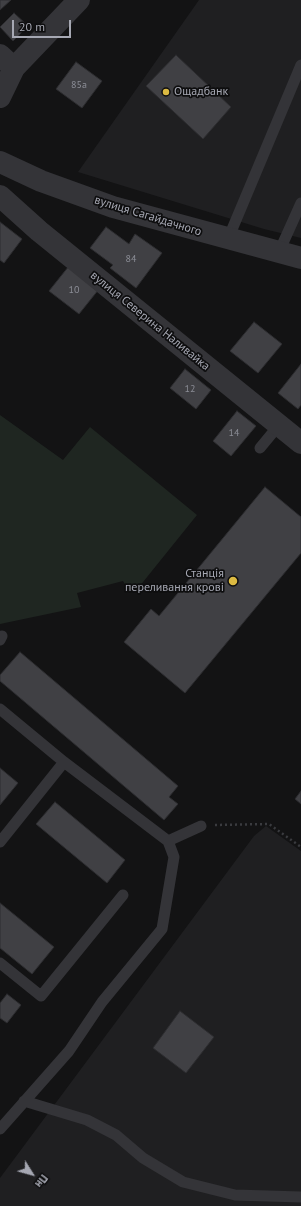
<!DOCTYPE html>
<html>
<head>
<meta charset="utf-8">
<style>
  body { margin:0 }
  #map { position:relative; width:301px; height:1206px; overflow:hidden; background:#131314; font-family:"PT Sans",sans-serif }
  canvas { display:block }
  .north { position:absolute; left:12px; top:1154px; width:40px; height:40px; -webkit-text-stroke:3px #0e0e0f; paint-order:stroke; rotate:127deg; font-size:11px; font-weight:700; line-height:16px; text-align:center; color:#a6a8b3 }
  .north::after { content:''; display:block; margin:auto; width:14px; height:18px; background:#a6a8b3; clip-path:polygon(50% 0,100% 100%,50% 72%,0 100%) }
  .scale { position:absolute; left:12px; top:20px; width:59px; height:18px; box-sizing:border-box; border:2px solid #a6a8b3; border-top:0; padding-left:5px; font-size:12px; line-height:14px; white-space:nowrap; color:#a6a8b3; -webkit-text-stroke:3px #0e0e0f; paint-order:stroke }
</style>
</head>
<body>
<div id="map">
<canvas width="301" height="1206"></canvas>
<div class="north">Пн</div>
<div class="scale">20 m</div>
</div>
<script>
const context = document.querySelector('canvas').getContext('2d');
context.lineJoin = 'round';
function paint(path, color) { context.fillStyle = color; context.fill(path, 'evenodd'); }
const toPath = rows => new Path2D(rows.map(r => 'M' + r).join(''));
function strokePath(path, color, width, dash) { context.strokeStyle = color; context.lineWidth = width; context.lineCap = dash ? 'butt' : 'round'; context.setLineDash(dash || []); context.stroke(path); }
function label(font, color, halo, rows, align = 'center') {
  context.font = font + ' "PT Sans",sans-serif'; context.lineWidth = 3.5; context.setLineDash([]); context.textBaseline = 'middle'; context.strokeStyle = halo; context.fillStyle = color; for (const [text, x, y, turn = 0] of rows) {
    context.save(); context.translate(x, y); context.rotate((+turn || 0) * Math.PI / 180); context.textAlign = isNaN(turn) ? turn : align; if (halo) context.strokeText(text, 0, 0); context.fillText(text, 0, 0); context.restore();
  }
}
const built = toPath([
  [199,0,301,0,301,238,264,229,78,172],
  [266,826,301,851,301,1206,0,1206,0,1178,254,836]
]);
const green = toPath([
  [0,415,63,460,90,427,197,515,135,592,129,591,123,581,77,593,81,607,0,624]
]);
const building = toPath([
  [0,0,11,0,0,10,0,0],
  [14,13,28,26,13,41,0,27,14,13],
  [176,55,231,107,203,139,146,86,176,55],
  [76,62,102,81,82,108,56,89,76,62],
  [0,222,22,239,4,263,0,260,0,222],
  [106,227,129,244,135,234,162,253,136,288,110,268,113,265,90,248,106,227],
  [69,266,99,289,79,314,49,291,69,266],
  [254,322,282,344,258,373,230,351,254,322],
  [301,364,301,405,298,409,278,393,301,364],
  [185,369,211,390,196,409,170,388,185,369],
  [237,411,256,426,231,456,213,441,237,411],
  [265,487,301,517,301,553,185,693,124,642,151,609,159,616,265,487],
  [20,652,178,786,169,797,178,804,164,820,0,681,0,675,20,652],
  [0,768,18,783,0,805,0,768],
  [301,791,301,804,295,799,301,791],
  [55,802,125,860,107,883,36,824,55,802],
  [0,903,54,947,32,974,0,948,0,903],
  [7,994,21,1005,7,1023,0,1018,0,1003,7,994],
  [180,1011,214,1037,186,1073,153,1048,180,1011]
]);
const path = toPath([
  [215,825,269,824,301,847]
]);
const service = toPath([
  [228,239,301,65],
  [279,252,301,203],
  [260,448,279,425],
  [0,640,2,636],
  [0,709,64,762,168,841,201,826],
  [0,842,64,762],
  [0,963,41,996,123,895],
  [24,1101,87,1120,116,1135,143,1158,183,1182,235,1195,301,1197],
  [0,1129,69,1051,102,1002,162,929,174,857,168,841]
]);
const minor = toPath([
  [0,55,14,68,0,97],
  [14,68,79,0],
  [0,162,41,181,113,207,301,258],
  [0,196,39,231,301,443]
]);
const markers = [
  [166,92,4,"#dcba42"],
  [233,581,5,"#dcba42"]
];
const numberNames = [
  ["85а",79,85],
  ["84",131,259],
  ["10",74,290],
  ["12",190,389],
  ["14",234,433]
];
const poiNames = [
  ["Ощадбанк",174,92],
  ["Станція",224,574,"right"],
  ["переливання крові",224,588,"right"]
];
const streetNames = [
  ["вулиця Сагайдачного",148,216,17],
  ["вулиця Северина Наливайка",150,321,39]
];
paint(built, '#1f1f21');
paint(green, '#1f2621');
paint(building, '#404044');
strokePath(building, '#2d2d30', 1);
strokePath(path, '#3a3b3f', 2.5, [2, 3]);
strokePath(service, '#343438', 11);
strokePath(minor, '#343438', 22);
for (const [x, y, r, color] of markers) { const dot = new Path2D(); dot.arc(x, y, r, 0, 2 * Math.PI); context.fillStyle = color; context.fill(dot); strokePath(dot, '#0e0e0f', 1.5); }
label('10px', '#8c8e97', null, numberNames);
label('12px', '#a6a8b3', '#0e0e0f', poiNames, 'left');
label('12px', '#a6a8b3', '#0e0e0f', streetNames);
</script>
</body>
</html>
